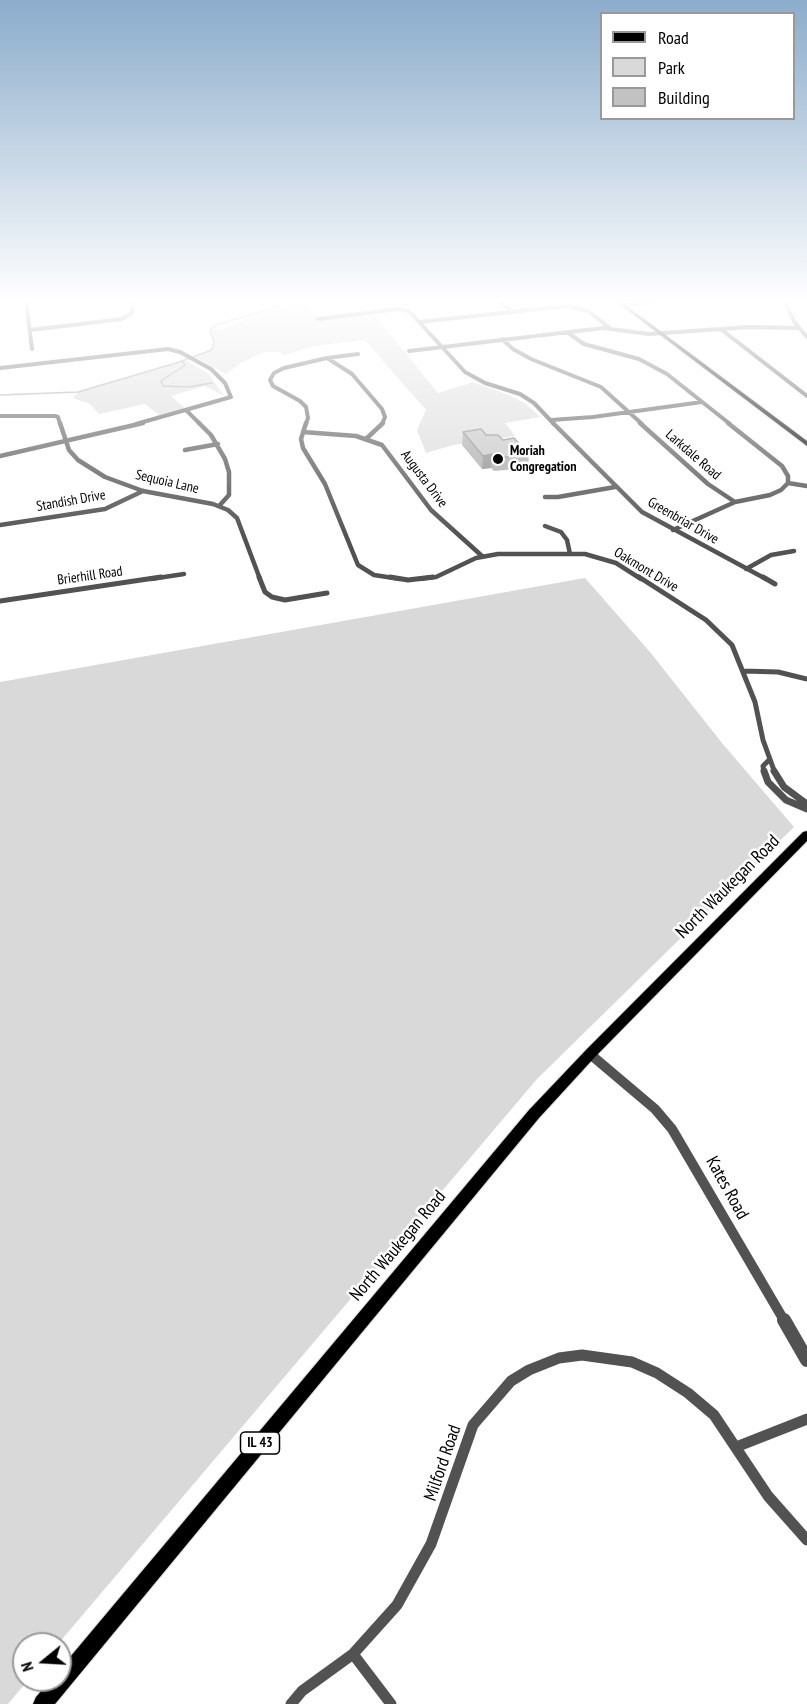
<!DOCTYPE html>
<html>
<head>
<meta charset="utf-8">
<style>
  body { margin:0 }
  #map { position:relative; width:807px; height:1704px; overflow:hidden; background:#fff; font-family:"PT Sans Narrow",sans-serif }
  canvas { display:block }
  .legend { position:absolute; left:600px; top:12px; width:195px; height:108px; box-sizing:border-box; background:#fff; border:2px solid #999; margin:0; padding:8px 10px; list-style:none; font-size:18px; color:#000 }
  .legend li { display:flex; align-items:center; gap:12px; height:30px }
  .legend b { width:30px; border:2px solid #999 }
  .north { position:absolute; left:12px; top:1632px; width:60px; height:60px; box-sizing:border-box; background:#fff; border:2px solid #999; border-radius:50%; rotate:252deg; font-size:16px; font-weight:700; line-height:24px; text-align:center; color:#000 }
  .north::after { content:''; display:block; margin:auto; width:21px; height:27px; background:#000; clip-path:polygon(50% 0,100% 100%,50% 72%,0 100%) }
</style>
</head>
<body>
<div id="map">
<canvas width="807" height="1704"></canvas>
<ul class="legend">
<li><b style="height:8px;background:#000"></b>Road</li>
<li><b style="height:16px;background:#d9d9d9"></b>Park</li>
<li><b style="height:16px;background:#c2c2c2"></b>Building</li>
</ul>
<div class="north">N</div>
</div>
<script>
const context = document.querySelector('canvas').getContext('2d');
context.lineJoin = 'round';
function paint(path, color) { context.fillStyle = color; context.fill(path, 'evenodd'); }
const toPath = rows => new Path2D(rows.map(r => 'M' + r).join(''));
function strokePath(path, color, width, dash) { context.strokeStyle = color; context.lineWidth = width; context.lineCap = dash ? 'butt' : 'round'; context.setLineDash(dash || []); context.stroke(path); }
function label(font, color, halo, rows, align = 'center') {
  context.font = font + ' "PT Sans Narrow",sans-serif'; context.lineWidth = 5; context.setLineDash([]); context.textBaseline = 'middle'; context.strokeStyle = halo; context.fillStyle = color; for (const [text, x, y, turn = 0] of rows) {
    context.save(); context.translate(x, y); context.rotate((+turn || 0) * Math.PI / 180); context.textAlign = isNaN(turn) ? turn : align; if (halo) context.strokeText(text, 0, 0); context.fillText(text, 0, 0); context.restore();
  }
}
const green = toPath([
  [271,300,304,300,319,319,373,313,438,393,473,382,511,396,526,404,540,417,505,423,515,436,453,445,426,453,417,430,426,410,365,340,314,346,285,355,279,352,265,352,244,361,226,374,195,357,214,347,210,330,222,329,274,307],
  [185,360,209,374,224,396,205,386,171,396,185,408,159,415,145,404,99,414,90,404,73,398,78,392],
  [585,578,650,652,722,743,794,827,537,1079,58,1644,24,1644,24,1680,28,1680,8,1704,0,1704,0,682]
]);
const stream = toPath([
  [182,361,185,365,161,381,163,386,188,387,212,383],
  [0,395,78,392,176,363,212,350,214,341,210,330,216,325,300,300]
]);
const minorFar4 = toPath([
  [26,300,32,349],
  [499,300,511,311],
  [784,300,795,323,807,337],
  [623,305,671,300],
  [318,319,399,309,409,311,465,372,485,383,520,394,534,403,554,424],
  [419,322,566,306,588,311,610,328],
  [30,330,122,319,133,312,131,300],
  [722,330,807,396],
  [567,332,584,344,639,359,667,374,730,424],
  [502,339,513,349,531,359,601,387,642,424],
  [409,351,603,328,649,334,749,327,798,328],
  [327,358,352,374,382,409,385,417,382,424],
  [0,368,168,349,180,352,211,369,225,383,231,397,136,424],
  [187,411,200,424],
  [0,416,55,416,58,417,60,424],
  [551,420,593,417,702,402],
  [306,424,308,418,306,407,300,401,273,386,270,380,274,373,284,368,327,358,358,354]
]);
const minorFar3 = toPath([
  [60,423,69,450,78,460,105,477,143,491,213,504,228,510,237,518,260,579],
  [199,423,211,435,225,459,229,472,229,495,219,506],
  [306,423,301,439,303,448,325,484,358,565,374,575,400,579],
  [553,423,642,512,766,579],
  [640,423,708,484,735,502],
  [728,423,782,466,788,476,788,483],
  [303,432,356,436,382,445,431,510,482,556],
  [367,438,383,423],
  [185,450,218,444],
  [0,456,143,423],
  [788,483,807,486],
  [545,497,558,497,615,487],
  [0,525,105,509,143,491],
  [545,526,561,532,567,540,570,554],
  [673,530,735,502,770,495,781,490,788,483],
  [746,569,771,555,794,551],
  [151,579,184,574],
  [419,579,436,577,476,558,498,554,585,554,616,563,641,579]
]);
const minorFar2 = toPath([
  [259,577,265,592,272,597,285,600,327,593],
  [390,577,408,580,433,577],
  [639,577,706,620,732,645,755,702,763,740,775,773],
  [763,577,775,584],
  [0,601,161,577],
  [744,671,778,672,807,679],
  [764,773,763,766,769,760]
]);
const minorFar1 = toPath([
  [764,771,768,782,786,800,807,809],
  [774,771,784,787,807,804]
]);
const minor = toPath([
  [736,1447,807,1419],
  [353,1654,391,1704],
  [291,1704,302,1691,353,1654,397,1605,431,1544,473,1425,511,1381,529,1370,559,1358,582,1355,632,1362,657,1373,688,1393,714,1415,768,1496,807,1540]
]);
const tertiaryFar1 = toPath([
  [590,1054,655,1109,672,1129,785,1322]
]);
const tertiary = toPath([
  [784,1320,807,1360]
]);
const primary = toPath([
  [614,300,619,300,807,441,807,446,614,300],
  [807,831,807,841,594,1058,539,1118,55,1704,33,1704,36,1697,51,1680,60,1680,60,1669,529,1110,586,1050,803,832,807,831]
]);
const wall = toPath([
  [463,432,486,435,529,455,528,468,494,471,491,468,482,469,462,445]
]);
const shadedWall = toPath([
  [492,454,491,468,482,469,483,456]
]);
const building = toPath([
  [481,429,486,435,498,435,503,440,514,438,529,455,495,458,492,454,483,456,463,432,481,429]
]);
const markers = [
  [498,459,6,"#000"]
];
const farPoinames = [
  ["Moriah",510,451],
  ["Congregation",510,467]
];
const farStreetnames = [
  ["Larkdale Road",693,455,41],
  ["Augusta Drive",424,479,53],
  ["Sequoia Lane",167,482,13],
  ["Standish Drive",71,501,-10],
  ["Greenbriar Drive",683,521,30],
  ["Oakmont Drive",646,570,31],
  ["Brierhill Road",90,576,-8]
];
const shields = [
  [260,1443,39]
];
const shieldNames = [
  ["IL 43",260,1443]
];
const nearStreetnames = [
  ["North Waukegan Road",728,887,-45],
  ["Kates Road",727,1188,61],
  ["North Waukegan Road",398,1246,-50],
  ["Milford Road",443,1463,-71]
];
paint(green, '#d9d9d9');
strokePath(stream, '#a0a0a0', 1.5);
strokePath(primary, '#dbdbdb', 2);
strokePath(minorFar4, '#525252', 4);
strokePath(minorFar3, '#525252', 4.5);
strokePath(minorFar2, '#525252', 5);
strokePath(minorFar1, '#525252', 7);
strokePath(minor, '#525252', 11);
strokePath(tertiaryFar1, '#525252', 10);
strokePath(tertiary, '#525252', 14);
paint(primary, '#000');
paint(wall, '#a7a7a7');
paint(shadedWall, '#888');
paint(building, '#c2c2c2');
strokePath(building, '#888', 1.5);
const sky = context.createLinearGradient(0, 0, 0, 538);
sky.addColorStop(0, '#8baccb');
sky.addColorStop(0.56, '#fff');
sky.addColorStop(1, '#ffffff00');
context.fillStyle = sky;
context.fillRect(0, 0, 807, 538);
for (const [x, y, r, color] of markers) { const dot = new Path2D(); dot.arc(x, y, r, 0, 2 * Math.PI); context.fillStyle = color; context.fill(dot); strokePath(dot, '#fff', 2); }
label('bold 14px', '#000', '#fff', farPoinames, 'left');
label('14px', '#000', '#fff', farStreetnames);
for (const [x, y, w] of shields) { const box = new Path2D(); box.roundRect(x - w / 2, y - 11, w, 22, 4.5); context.fillStyle = '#fff'; context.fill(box); strokePath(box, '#000', 1.5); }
label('bold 14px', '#000', null, shieldNames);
label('18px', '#000', '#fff', nearStreetnames);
</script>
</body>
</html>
